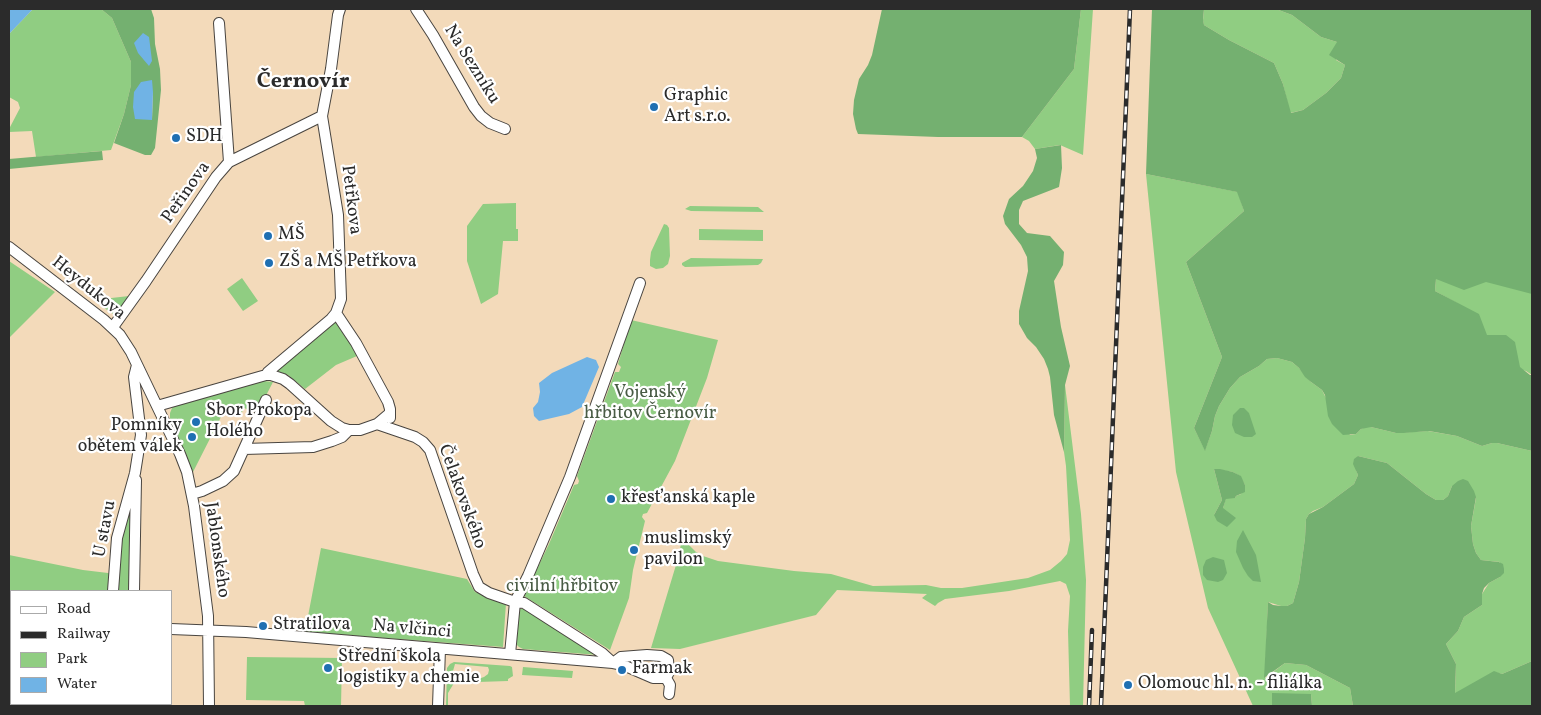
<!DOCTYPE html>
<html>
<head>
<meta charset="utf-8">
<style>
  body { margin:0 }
  #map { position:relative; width:1541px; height:715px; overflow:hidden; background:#f3daba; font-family:Vollkorn,serif }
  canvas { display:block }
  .frame { position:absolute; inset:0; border:10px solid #2b2b2b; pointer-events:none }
  .legend { position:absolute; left:10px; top:590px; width:162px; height:115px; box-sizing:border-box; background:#fff; border:1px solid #aaa; margin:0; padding:6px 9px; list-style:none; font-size:15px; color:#2b2b2b }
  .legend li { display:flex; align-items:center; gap:10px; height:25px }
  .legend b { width:25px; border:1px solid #aaa }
</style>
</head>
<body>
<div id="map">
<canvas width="1541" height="715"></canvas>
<div class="frame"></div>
<ul class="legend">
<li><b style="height:6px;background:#fff"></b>Road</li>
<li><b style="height:6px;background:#2b2b2b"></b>Railway</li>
<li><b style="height:14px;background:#90cd82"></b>Park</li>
<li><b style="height:14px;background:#70b3e5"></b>Water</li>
</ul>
</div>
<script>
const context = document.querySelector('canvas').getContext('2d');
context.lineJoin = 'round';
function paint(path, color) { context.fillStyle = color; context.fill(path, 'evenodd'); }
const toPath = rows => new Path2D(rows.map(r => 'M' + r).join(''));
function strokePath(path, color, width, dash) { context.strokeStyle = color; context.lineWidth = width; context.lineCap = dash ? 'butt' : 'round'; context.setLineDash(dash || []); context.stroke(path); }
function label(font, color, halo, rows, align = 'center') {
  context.font = font + ' Vollkorn,serif'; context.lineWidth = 4.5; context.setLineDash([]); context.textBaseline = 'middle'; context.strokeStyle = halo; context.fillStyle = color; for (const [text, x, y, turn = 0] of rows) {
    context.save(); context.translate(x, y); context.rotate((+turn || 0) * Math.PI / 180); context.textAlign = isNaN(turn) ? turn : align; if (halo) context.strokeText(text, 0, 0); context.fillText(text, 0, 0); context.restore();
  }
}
const green = toPath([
  [33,9,101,9,112,18,131,62,131,85,124,114,111,150,36,157,32,131,9,132,9,129,20,108,18,102,9,97,9,34],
  [1081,9,1093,9,1083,155,1060,145,1035,149,1029,141,1022,137,1074,69],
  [1204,9,1276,9,1292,15,1321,37,1337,42,1336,60,1345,65,1341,78,1326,93,1303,110,1290,113,1283,84,1274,63,1229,40,1204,25,1203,20],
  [1146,174,1238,192,1244,211,1186,262,1222,357,1194,428,1205,450,1212,431,1215,416,1219,406,1230,388,1240,377,1259,366,1267,359,1277,358,1292,362,1299,368,1311,382,1322,390,1327,400,1350,435,1356,434,1361,429,1366,427,1371,427,1396,433,1428,431,1457,436,1482,446,1492,443,1497,443,1532,451,1532,661,1502,674,1494,672,1455,694,1456,664,1446,644,1458,631,1464,617,1482,605,1482,594,1489,583,1500,577,1500,562,1481,560,1476,553,1473,544,1471,526,1476,498,1452,486,1448,496,1443,500,1436,500,1426,494,1387,463,1358,456,1356,470,1358,475,1354,484,1323,507,1313,511,1309,514,1306,519,1305,538,1299,582,1293,603,1287,606,1281,606,1268,602,1265,678,1285,663,1306,665,1350,688,1353,706,1312,706,1311,694,1272,694,1272,706,1253,706,1208,608,1176,472],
  [1214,469,1233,472,1240,476,1245,485,1241,494,1236,496,1235,498,1226,498,1223,508,1214,515,1222,500],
  [1532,199,1532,375,1526,371,1412,339,1457,303,1435,291,1436,279],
  [516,203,516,229,518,229,518,241,503,241,498,294,481,304,467,261,467,226,483,204],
  [690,206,758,207,764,212,691,211,685,209],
  [664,224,667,225,669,228,670,256,668,264,663,268,656,269,650,266,650,260,651,252],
  [699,229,763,230,763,241,699,240],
  [691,258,763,259,761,263,758,265,685,267,682,265,682,263],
  [9,261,55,292,9,338],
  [242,278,258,301,243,311,227,289],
  [129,296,117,312,113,314,100,305,101,303,98,300,96,302,94,300],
  [336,320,348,335,357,356,336,365,305,389,288,375,277,371,277,369],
  [631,320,718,340,707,378,675,461,647,513,643,514,642,517,645,521,633,570,629,598,610,650,524,596,549,544,574,485,578,484,579,481,577,476,615,372,619,372,621,367,618,364],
  [264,381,273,382,257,413,244,408,241,414,225,409,193,472,170,419,170,413,172,408,175,406],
  [1065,385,1081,514,1086,580,1083,706,1070,706,1068,631,1070,596,1066,584,1060,581,1009,591,945,599,938,603,935,606,922,598,927,594,837,590,816,615,680,649,651,648,679,555,682,538,696,552,703,556,718,561,794,571,831,574,873,586,926,585,941,588,962,588,1028,578,1050,570,1061,561,1067,554,1070,540,1066,466,1064,452],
  [131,495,132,591,115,591,119,538],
  [321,548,467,579,475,592,506,603,503,647,305,632],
  [9,555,83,570,108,573,111,574,111,591,11,591,11,602,9,597],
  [520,609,524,609,598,655,523,649,519,647,516,644,517,614],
  [247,657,342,658,341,706,305,706,304,701,246,700],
  [454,662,510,666,512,667,513,676,508,679,508,681,478,682,478,679,484,677,488,674,489,670,488,667,455,664,453,671,454,683,448,693,448,706,446,706,447,668,450,664],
  [523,667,573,671,572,678,522,675]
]);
const forest = toPath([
  [101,9,151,9,154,18,155,44,160,69,161,90,155,148,151,155,145,155,114,143,124,114,131,85,131,62,112,18],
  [153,92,152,119,133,107],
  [882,9,1081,9,1074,69,1022,137,938,137,858,134,856,129,853,114,854,100,859,79,868,65,872,55],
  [1152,9,1204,9,1203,19,1204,25,1229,40,1274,63,1283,84,1291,113,1303,110,1326,93,1341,78,1345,65,1329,55,1337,42,1321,37,1292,15,1276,9,1532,9,1532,294,1486,282,1464,290,1436,279,1435,291,1479,314,1487,335,1506,335,1515,342,1520,367,1530,375,1532,375,1532,451,1497,443,1492,443,1482,446,1457,436,1429,431,1404,433,1396,433,1371,427,1361,429,1356,434,1343,435,1332,424,1328,416,1325,395,1322,390,1311,382,1305,377,1299,368,1292,362,1277,358,1267,359,1259,366,1240,377,1230,388,1219,406,1215,416,1212,431,1205,451,1194,428,1222,357,1186,262,1244,211,1237,192,1146,174],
  [1061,145,1062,168,1059,187,1023,201,1019,210,1019,224,1027,233,1050,236,1064,252,1063,265,1054,281,1061,327,1070,366,1065,385,1064,452,1054,415,1050,377,1048,369,1044,359,1036,347,1027,338,1019,324,1019,311,1028,271,1027,257,1021,245,1005,224,1003,216,1009,199,1023,186,1033,171,1037,158,1035,149],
  [102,151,103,160,9,169,9,159],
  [1240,408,1244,408,1249,413,1256,434,1252,437,1244,437,1235,433,1232,425,1233,415],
  [1358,456,1387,463,1426,494,1436,500,1443,500,1448,496,1452,486,1458,481,1463,479,1468,481,1474,491,1476,497,1471,526,1473,544,1476,553,1481,560,1499,562,1503,564,1504,569,1504,573,1500,577,1489,583,1484,588,1482,594,1482,605,1464,617,1458,631,1446,644,1456,664,1455,693,1494,671,1502,674,1532,661,1532,706,1353,706,1350,688,1306,665,1285,663,1264,678,1268,602,1273,605,1281,606,1287,606,1293,603,1299,582,1305,538,1306,519,1309,514,1323,507,1354,484,1358,475,1353,464,1354,459],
  [1214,469,1220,469,1233,472,1241,476,1245,485,1245,492,1236,496,1235,498,1226,499,1223,508,1236,518,1227,527,1217,521,1214,515,1222,500],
  [1243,530,1256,555,1261,582,1253,581,1248,576,1243,568,1236,552,1237,541],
  [1213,557,1224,560,1227,573,1223,580,1218,582,1207,580,1203,575,1203,567,1206,560],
  [1272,693,1311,694,1312,706,1272,706]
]);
const water = toPath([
  [9,9,33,9,9,34],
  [143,33,149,37,152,61,149,66,138,53,134,43],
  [152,80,153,92,152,120,135,119,133,107,134,92,141,82],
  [587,357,596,360,599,367,582,407,569,414,539,421,534,416,533,408,538,402,540,392,539,383,552,373]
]);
const minor = toPath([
  [416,9,433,35,474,107,481,116,490,123,505,129],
  [219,23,229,162],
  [9,247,104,320,120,335,131,352,180,454,187,472,194,506,208,616,209,706],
  [336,313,356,343,388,402,390,409,390,418],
  [113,327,146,281,216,177,229,162,322,116],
  [266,375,268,372,331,319,336,313,341,299,338,215,322,116,331,69,338,15,340,9],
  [157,406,266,375,271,375,283,379,290,384,331,421,342,428,349,430,360,430,377,424],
  [390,413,377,424,415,437,423,442,430,450,473,574,479,587,489,593,515,602,524,603,602,653,613,663],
  [244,449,313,447,332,441,342,437,349,430],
  [192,494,202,491,223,481,234,471,266,400],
  [113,591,117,538,135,473,141,435,134,377,137,365],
  [134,591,136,480],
  [171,629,246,632,613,663,623,665,653,678,666,678,669,672,668,660,661,656,647,655,621,657,613,663],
  [510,654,515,602,528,576,570,477,640,283],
  [666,678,670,685,669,694],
  [94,706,94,704],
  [438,706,440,649]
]);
const rail = toPath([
  [1089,706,1092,630],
  [1101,706,1130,9]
]);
const markers = [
  [654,107,5,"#1f6fb2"],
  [176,138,5,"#1f6fb2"],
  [268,236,5,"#1f6fb2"],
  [269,263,5,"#1f6fb2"],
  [196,422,5,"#1f6fb2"],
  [192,437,5,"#1f6fb2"],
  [611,499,5,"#1f6fb2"],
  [634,550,5,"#1f6fb2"],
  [263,626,5,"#1f6fb2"],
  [328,668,5,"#1f6fb2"],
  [622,670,5,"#1f6fb2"],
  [1128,685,5,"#1f6fb2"]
];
const streetNames = [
  ["Na Sezníku",471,65,58],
  ["Peřinova",187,193,-55],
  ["Petřkova",350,200,83],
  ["Heydukova",88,289,39],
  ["Čelakovského",461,497,70],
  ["U stavu",106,529,-79],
  ["Jablonského",216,550,82],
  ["Na vlčinci",412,630,5]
];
const poiNames = [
  ["Graphic",664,97],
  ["Art s.r.o.",664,118],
  ["SDH",186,138],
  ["MŠ",278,236],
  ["ZŠ a MŠ Petřkova",279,263],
  ["Sbor Prokopa",206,412],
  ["Holého",206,433],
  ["Pomníky",182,427,"right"],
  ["obětem válek",182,448,"right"],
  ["křesťanská kaple",621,499],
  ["muslimský",644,540],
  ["pavilon",644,561],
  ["Stratilova",273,626],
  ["Střední škola",338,658],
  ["logistiky a chemie",338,679],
  ["Farmak",632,670],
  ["Olomouc hl. n. - filiálka",1138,685]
];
const parkNames = [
  ["Vojenský",650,394],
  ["hřbitov Černovír",650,415],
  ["civilní hřbitov",562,588]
];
const districtNames = [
  ["Černovír",303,83]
];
paint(green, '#90cd82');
paint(forest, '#74b070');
paint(water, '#70b3e5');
strokePath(minor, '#494540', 12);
strokePath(minor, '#fff', 10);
strokePath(rail, '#2b2b2b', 4.5);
strokePath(rail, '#fff', 2.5, [8]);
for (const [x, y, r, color] of markers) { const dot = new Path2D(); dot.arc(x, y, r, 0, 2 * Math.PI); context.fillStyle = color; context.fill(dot); strokePath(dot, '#fff', 2); }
label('18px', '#2b2b2b', '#fff', streetNames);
label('18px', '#2b2b2b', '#fff', poiNames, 'left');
label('18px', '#495c45', '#fff', parkNames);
label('bold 22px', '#2b2b2b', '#fff', districtNames);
</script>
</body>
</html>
